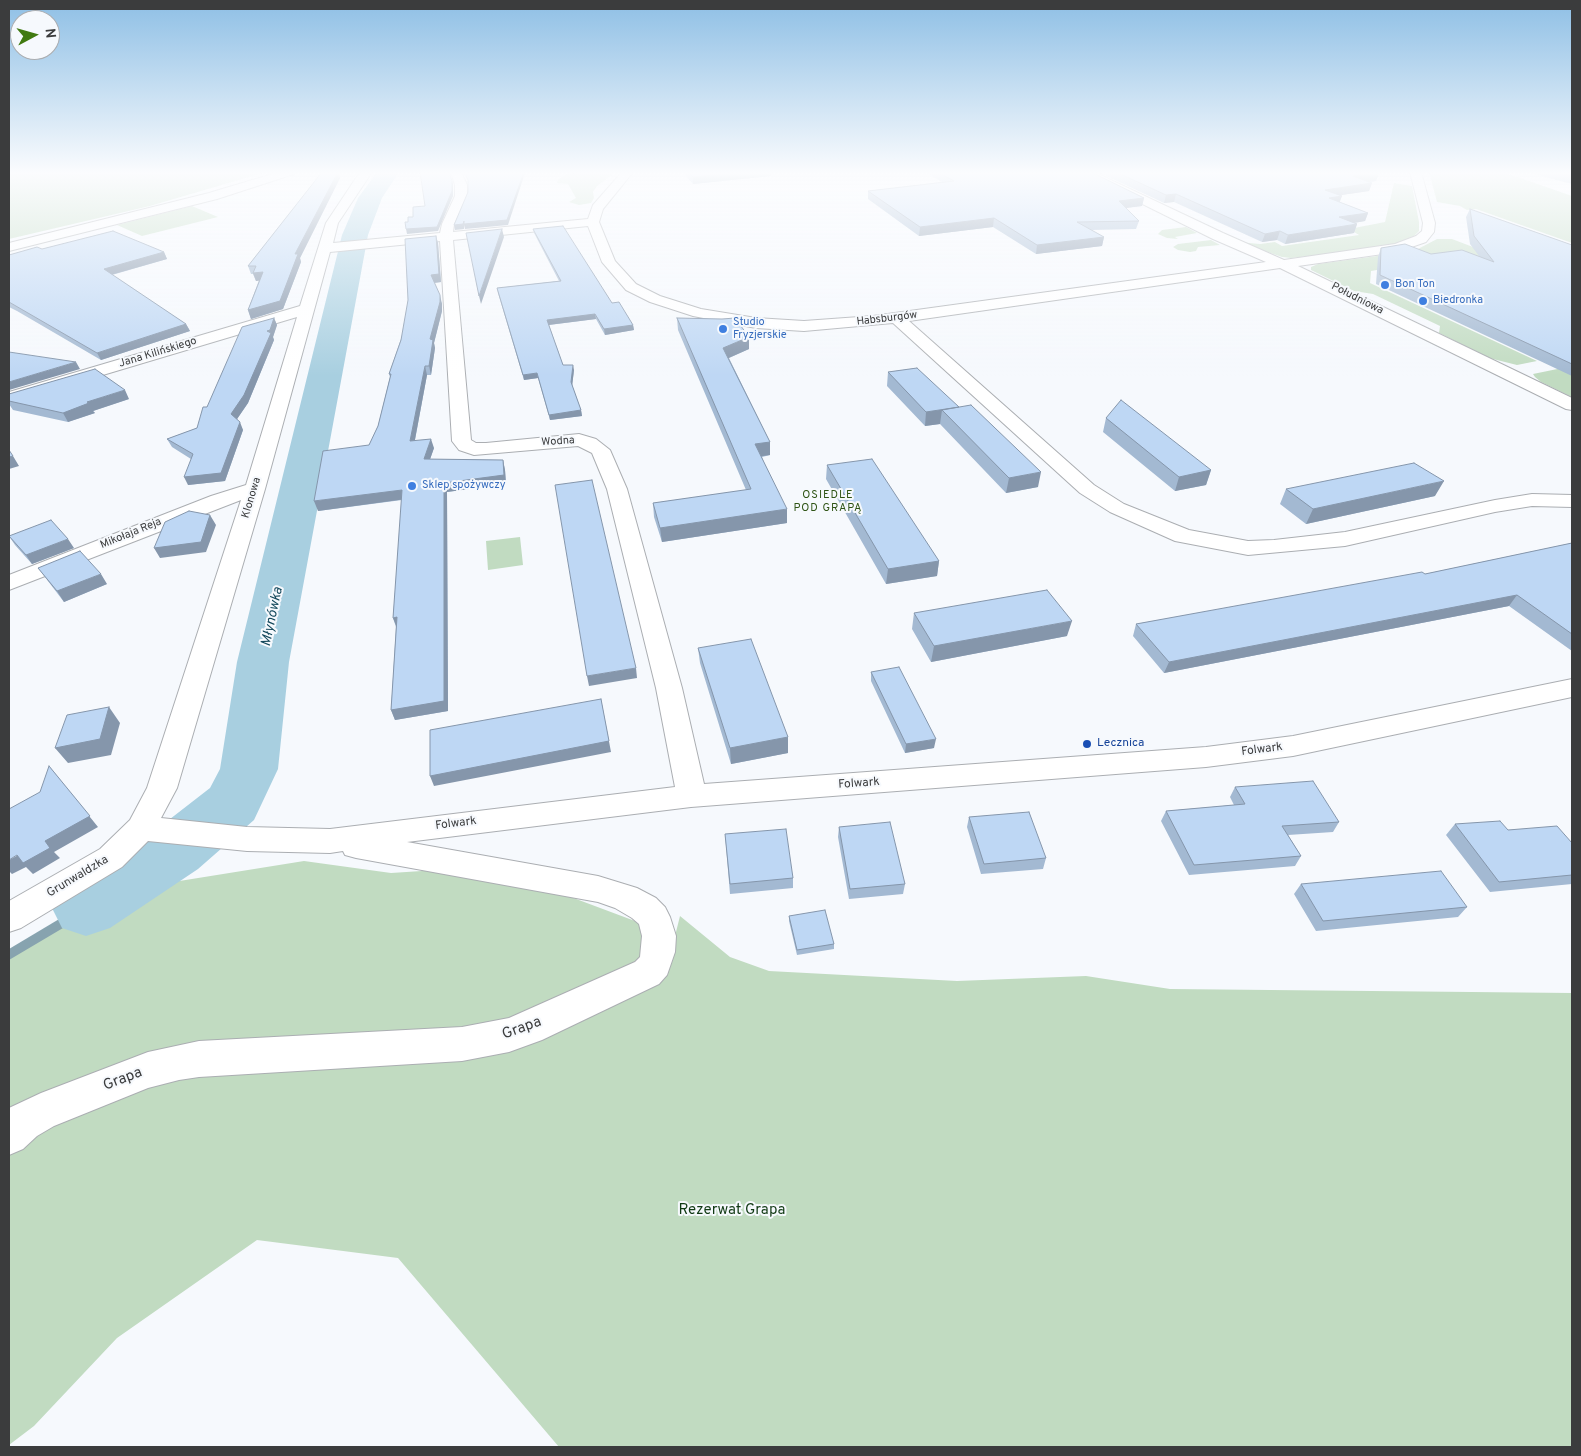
<!DOCTYPE html>
<html>
<head>
<meta charset="utf-8">
<style>
  body { margin:0 }
  #map { position:relative; width:1581px; height:1456px; overflow:hidden; background:#f6f9fd; font-family:Overpass,sans-serif }
  canvas { display:block }
  .frame { position:absolute; inset:0; border:10px solid #3b3c3d; pointer-events:none }
  .north { position:absolute; left:10px; top:10px; width:50px; height:50px; box-sizing:border-box; background:#f6f9fd; border:1px solid #abadb0; border-radius:50%; rotate:84deg; font-size:14px; font-weight:700; line-height:20px; text-align:center; color:#3b3c3d }
  .north::after { content:''; display:block; margin:auto; width:18px; height:22px; background:#417a11; clip-path:polygon(50% 0,100% 100%,50% 72%,0 100%) }
</style>
</head>
<body>
<div id="map">
<canvas width="1581" height="1456"></canvas>
<div class="frame"></div>
<div class="north">N</div>
</div>
<script>
const context = document.querySelector('canvas').getContext('2d');
context.lineJoin = 'round';
function paint(path, color) { context.fillStyle = color; context.fill(path, 'evenodd'); }
const toPath = rows => new Path2D(rows.map(r => 'M' + r).join(''));
function strokePath(path, color, width, dash) { context.strokeStyle = color; context.lineWidth = width; context.lineCap = dash ? 'butt' : 'round'; context.setLineDash(dash || []); context.stroke(path); }
function label(font, color, halo, rows, align = 'center') {
  context.font = font + ' Overpass,sans-serif'; context.lineWidth = 4; context.setLineDash([]); context.textBaseline = 'middle'; context.strokeStyle = halo; context.fillStyle = color; for (const [text, x, y, turn = 0] of rows) {
    context.save(); context.translate(x, y); context.rotate((+turn || 0) * Math.PI / 180); context.textAlign = isNaN(turn) ? turn : align; if (halo) context.strokeText(text, 0, 0); context.fillText(text, 0, 0); context.restore();
  }
}
const green = toPath([
  [9,172,266,172,150,206,9,239],
  [593,172,616,172,597,186,593,192,594,198,591,203,579,205,569,202,576,198,568,184,557,183,558,180,566,174],
  [1429,172,1503,172,1572,196,1572,243,1476,209,1467,210,1460,206,1437,202],
  [1394,183,1412,186,1419,222,1419,231,1413,237,1399,244,1381,248,1291,258,1282,257,1239,242,1260,244,1275,242,1282,246,1359,235,1349,229,1385,222],
  [192,206,218,217,142,236,117,225],
  [1186,227,1197,233,1175,237,1178,239,1167,238,1158,234,1162,230],
  [1437,239,1452,239,1549,276,1441,259,1371,271,1370,283,1537,361,1517,365,1489,358,1439,333,1440,326,1373,294,1354,291,1311,270,1311,267,1318,264,1414,251],
  [1211,240,1220,245,1198,247,1196,251,1190,252,1178,250,1173,247,1178,244],
  [1572,366,1572,397,1541,382,1535,377,1533,374],
  [520,537,523,565,488,570,486,541],
  [304,861,391,873,468,868,496,869,675,936,680,916,730,957,769,971,957,981,1086,976,1170,989,1572,993,1572,1447,559,1447,398,1258,257,1240,117,1338,34,1426,9,1445,9,952,111,892]
]);
const stream = toPath([
  [86,903,90,904,92,908,90,912,9,960,9,949,86,903]
]);
const river = toPath([
  [377,172,399,172,382,198,368,235,289,662,278,769,254,820,198,869,110,928,86,936,62,928,52,908,62,888,152,833,210,788,220,769,237,662,342,235,358,198,377,172]
]);
const minor = toPath([
  [360,172,372,172,338,223,333,243,440,233,442,224,455,196,455,185,451,172,461,172,467,185,467,196,454,224,453,232,588,219,593,205,622,172,633,172,603,209,599,222,615,261,636,284,660,296,701,309,756,318,804,321,873,316,1266,262,1213,239,1082,174,1081,172,1094,172,1223,233,1284,260,1395,244,1416,236,1422,231,1423,223,1410,172,1421,172,1435,223,1434,232,1426,242,1397,252,1298,266,1572,398,1572,410,1566,409,1280,268,909,321,1094,485,1124,504,1189,530,1248,541,1274,540,1345,532,1495,500,1532,494,1572,495,1572,507,1532,506,1495,512,1345,546,1248,555,1175,541,1110,512,1080,493,893,323,804,331,756,328,693,316,650,302,626,290,602,262,588,226,453,240,471,440,476,443,486,443,579,434,596,439,610,450,627,489,682,688,704,784,1206,747,1293,736,1572,679,1572,697,1293,756,1206,767,691,807,407,842,598,876,637,888,656,898,665,907,670,917,676,936,675,952,667,975,659,984,542,1040,509,1052,462,1061,199,1077,179,1080,148,1088,54,1126,37,1136,23,1149,9,1155,9,1108,41,1093,148,1052,199,1041,462,1027,509,1018,635,962,640,957,642,936,639,924,632,918,615,908,598,902,356,858,345,855,343,851,330,853,247,851,148,841,122,867,21,928,9,932,9,901,100,849,130,820,147,788,241,500,9,590,9,575,211,496,246,485,297,317,9,403,9,392,300,306,326,223,360,172],
  [440,241,452,441,459,450,474,455,578,446,592,453,607,489,656,688,675,787,330,829,247,827,161,818,177,788,265,489,330,252,440,241]
]);
const major = toPath([
  [279,172,296,172,294,174,217,199,9,251,9,243,209,193,279,172]
]);
const wall = toPath([
  [322,172,338,172,340,178,300,258,301,262,283,309,251,319,248,310,259,280,256,281,253,274,251,274,248,266],
  [682,172,771,172,771,176,693,184],
  [925,172,1091,172,1144,198,1142,206,1126,208,1139,221,1136,229,1092,230,1104,237,1102,246,1036,254,993,227,919,236,868,199,868,191,942,182],
  [1098,172,1377,172,1379,173,1376,181,1369,182,1372,183,1369,191,1340,195,1340,202,1368,213,1365,221,1354,223,1357,224,1354,233,1285,244,1277,240,1262,242,1174,202,1164,203],
  [1526,172,1572,172,1572,184],
  [1470,209,1572,245,1572,376,1376,284,1378,257,1381,248,1431,254,1479,256,1470,244,1466,217],
  [533,229,612,303,633,325,634,330,605,335,596,319,549,325,563,365,574,370,572,385,581,410,582,416,550,420,538,378,524,380,498,293,497,288,559,281,534,233],
  [436,236,438,243,441,282,434,283,442,304,442,311,434,343,435,348,431,375,427,375,415,440,434,448,430,459,503,460,505,470,506,484,447,492,448,711,395,720,391,710,396,627,393,618,402,500,318,511,369,445,378,426,390,377,389,374],
  [42,249,164,252,167,259,112,275,186,324,190,331,101,360,17,311,9,307,9,255],
  [274,318,277,325,273,337,274,340,248,403,237,419,243,430,225,481,188,485,191,459,172,447,167,439,197,428,207,407],
  [677,318,749,349,729,358,770,442,770,455,762,457,787,523,662,542,654,517,653,503,746,490,678,330],
  [917,368,1038,487,1006,493,940,424,925,426,887,386,888,372],
  [9,394,129,399,93,411,95,413,68,422,13,410,9,404],
  [1106,418,1211,470,1206,485,1175,491,1103,432],
  [827,465,939,561,937,576,886,584,826,479],
  [1286,489,1435,496,1306,524,1280,504],
  [9,536,74,548,32,564,15,545],
  [1572,543,1572,651,1509,606,1164,673,1133,636,1136,624,1425,574],
  [38,568,107,584,64,602],
  [914,613,1067,636,931,662,912,629],
  [698,648,788,737,788,753,731,764,700,663],
  [871,672,934,748,905,753,871,681],
  [1235,787,1339,822,1333,832,1288,835,1301,856,1295,866,1189,875,1161,821,1166,811,1234,805,1230,797],
  [969,817,1046,858,1043,869,981,874,967,827],
  [1455,824,1508,830,1572,843,1572,884,1490,892,1446,835],
  [839,827,905,884,903,894,849,899,838,837],
  [725,834,793,878,793,888,730,894],
  [1301,884,1467,907,1458,917,1316,931,1294,894],
  [789,916,834,944,834,949,797,955,789,921]
]);
const shadedWall = toPath([
  [338,172,340,178,300,258,301,262,283,309,251,319,248,310,295,254],
  [524,172,525,172,525,173,508,225,465,229,465,225,464,229,455,230,454,225,464,221],
  [746,172,771,172,771,176,693,184,693,177],
  [1379,173,1376,181,1350,184,1353,176],
  [452,181,453,185,453,196,438,231,407,234,406,229],
  [1372,183,1369,191,1322,198,1325,190],
  [1176,194,1174,202,1164,203,1166,195],
  [1342,196,1339,204,1329,198],
  [1144,198,1142,206,1117,209,1119,201],
  [1368,213,1365,221,1336,226,1339,217],
  [994,218,993,227,919,236,920,227],
  [1357,224,1354,233,1285,244,1288,235],
  [502,229,504,237,481,304,479,296],
  [1280,231,1277,240,1262,242,1265,234],
  [436,236,438,243,441,282,433,283,431,275],
  [1104,237,1102,246,1036,254,1037,245],
  [164,252,167,259,107,276,104,269],
  [263,272,266,280,256,281,253,273],
  [440,295,442,304,442,311,434,343,435,348,431,375,429,366,430,339],
  [595,314,596,319,548,325,547,320],
  [274,318,277,325,273,337,274,340,248,403,235,422,231,414,267,331],
  [186,324,190,331,101,360,97,353],
  [633,325,634,330,605,335,604,329],
  [749,337,749,349,724,360,723,348],
  [76,362,80,369,9,390,9,382],
  [573,365,574,370,572,387,571,382],
  [425,366,427,375,413,450,410,441],
  [537,373,538,378,524,380,523,375],
  [125,390,129,399,93,411,95,413,68,422,63,413,87,402],
  [959,407,942,410,940,424,925,426,926,412],
  [581,410,582,416,550,420,549,415],
  [240,422,243,430,225,481,188,485,184,477],
  [431,439,434,448,427,468,424,459],
  [770,442,770,455,756,457,755,444],
  [13,456,19,466,9,469,9,457],
  [503,460,505,470,506,484,447,492,448,711,395,720,391,710,444,483],
  [1211,470,1206,485,1175,491,1179,477],
  [1041,472,1038,487,1006,493,1009,478],
  [1444,481,1435,496,1306,524,1313,509],
  [402,490,406,499,318,511,314,501],
  [787,509,787,523,662,542,660,528],
  [210,515,216,525,206,552,160,558,154,548],
  [68,539,74,548,32,564,26,555],
  [939,561,937,576,886,584,888,569],
  [101,574,107,584,64,602,57,591],
  [1517,595,1509,606,1164,673,1169,662],
  [397,617,397,628,393,618],
  [1072,621,1067,636,931,662,934,646],
  [636,668,637,678,589,686,587,676],
  [601,699,611,752,434,786,430,776],
  [109,707,120,723,111,755,68,763,55,748],
  [788,737,788,753,731,764,730,748],
  [936,739,934,748,905,753,906,744],
  [49,766,98,827,54,852,60,858,33,874,26,867,12,874,9,871,9,860,45,841]
]);
const building = toPath([
  [322,172,338,172,295,254,298,254,280,301,248,310,263,272,253,273,256,266,248,266,322,172],
  [420,172,449,172,452,181,452,191,437,227,406,229,405,222,408,222,408,217,413,217,413,207,425,206,420,172],
  [464,172,524,172,507,220,464,224,464,221,463,224,454,225,468,192,468,180,464,172],
  [688,172,746,172,693,177,688,172],
  [938,172,1091,172,1144,198,1119,201,1139,221,1077,222,1104,237,1037,245,994,218,920,227,868,191,954,181,938,172],
  [1116,172,1377,172,1379,173,1353,176,1372,183,1325,190,1342,196,1329,198,1368,213,1339,217,1357,224,1288,235,1280,231,1265,234,1176,194,1166,195,1116,172],
  [1470,209,1572,245,1572,364,1380,275,1381,248,1405,244,1431,254,1462,250,1494,262,1474,236,1470,209],
  [563,226,612,303,619,302,633,325,604,329,595,314,547,320,563,365,573,365,571,382,581,410,549,415,537,373,523,375,497,288,561,281,533,229,563,226],
  [502,229,479,296,466,233,502,229],
  [113,231,164,252,104,269,186,324,97,353,9,302,9,255,37,247,42,249,113,231],
  [436,236,439,274,431,275,440,295,440,302,430,339,433,340,429,366,425,366,410,441,431,439,424,459,503,460,504,475,444,483,444,701,391,710,397,617,393,618,402,490,314,501,323,451,369,445,378,426,391,374,389,374,401,340,408,300,405,239,436,236],
  [274,318,270,330,267,331,271,333,244,395,231,414,240,422,221,473,184,477,193,454,167,439,197,428,203,407,207,407,242,327,274,318],
  [677,318,722,319,735,318,749,337,723,348,770,442,755,444,787,509,660,528,653,503,751,489,677,318],
  [9,352,76,362,9,382,9,352],
  [917,368,959,407,926,412,888,372,917,368],
  [95,369,125,390,87,402,89,403,63,413,9,401,9,394,95,369],
  [1121,400,1211,470,1179,477,1106,418,1121,400],
  [971,405,1041,472,1009,478,942,410,971,405],
  [9,450,13,456,9,457,9,450],
  [872,459,939,561,888,569,827,465,872,459],
  [1414,463,1444,481,1313,509,1286,489,1414,463],
  [592,480,636,668,587,676,555,485,592,480],
  [189,511,210,515,201,542,154,548,165,522,189,511],
  [51,520,68,539,26,555,9,536,51,520],
  [1572,543,1572,634,1517,595,1169,662,1136,624,1422,572,1425,574,1572,543],
  [80,551,101,574,57,591,38,568,80,551],
  [1047,590,1072,621,934,646,914,613,1047,590],
  [751,639,788,737,730,748,698,648,751,639],
  [899,667,936,739,906,744,871,672,899,667],
  [601,699,609,741,430,776,430,730,601,699],
  [109,707,100,739,55,748,67,715,109,707],
  [49,766,90,816,45,841,50,848,23,863,17,855,9,860,9,809,40,792,49,766],
  [1313,781,1339,822,1282,826,1301,856,1194,865,1166,811,1245,804,1235,787,1313,781],
  [1029,812,1046,858,984,864,969,817,1029,812],
  [1500,821,1508,830,1557,826,1572,843,1572,875,1499,882,1455,824,1500,821],
  [890,822,905,884,850,889,839,827,890,822],
  [786,829,793,878,730,884,725,834,786,829],
  [1441,871,1467,907,1323,921,1301,884,1441,871],
  [825,910,834,944,797,950,789,916,825,910]
]);
const markers = [
  [1385,285,5,"#3f7fe0"],
  [1423,301,5,"#3f7fe0"],
  [723,329,5,"#3f7fe0"],
  [412,486,5,"#3f7fe0"],
  [1087,744,5,"#1a4fb4"]
];
const farShopnames = [
  ["Bon Ton",1395,285],
  ["Biedronka",1433,301],
  ["Studio",733,323],
  ["Fryzjerskie",733,336],
  ["Sklep spożywczy",422,486]
];
const farStreetnames = [
  ["Południowa",1357,299,27],
  ["Habsburgów",887,319,-7],
  ["Jana Kilińskiego",158,353,-17],
  ["Wodna",558,442,-4],
  ["Klonowa",252,498,-73],
  ["Mikołaja Reja",131,534,-22]
];
const farNeighbourhoodnames = [
  ["OSIEDLE",828,496],
  ["POD GRAPĄ",828,509]
];
const transitNames = [
  ["Lecznica",1097,744]
];
const streetNames = [
  ["Folwark",1262,750,-7],
  ["Folwark",859,784,-4],
  ["Folwark",456,824,-7],
  ["Grunwaldzka",78,877,-31]
];
const waterNames = [
  ["Młynówka",273,617,-78]
];
const nearStreetnames = [
  ["Grapa",522,1029,-20],
  ["Grapa",123,1080,-21]
];
const nearParknames = [
  ["Rezerwat Grapa",732,1211]
];
paint(green, '#c1dbc1');
paint(stream, '#87a3af');
paint(river, '#a8cfe0');
strokePath(minor, '#abaeb2', 2);
strokePath(major, '#abaeb2', 2);
paint(minor, '#fff');
paint(major, '#fff');
paint(wall, '#a3b9d2');
paint(shadedWall, '#8596ab');
paint(building, '#bed7f4');
strokePath(building, '#8596ab', 1);
const sky = context.createLinearGradient(0, 0, 0, 376);
sky.addColorStop(0, '#8ebfe5');
sky.addColorStop(0.46, '#fbfcfe');
sky.addColorStop(1, '#fbfcfe00');
context.fillStyle = sky;
context.fillRect(0, 0, 1581, 376);
for (const [x, y, r, color] of markers) { const dot = new Path2D(); dot.arc(x, y, r, 0, 2 * Math.PI); context.fillStyle = color; context.fill(dot); strokePath(dot, '#f6f9fd', 2); }
label('11px', '#366cbe', '#f6f9fd', farShopnames, 'left');
label('11px', '#3b3c3d', '#f6f9fd', farStreetnames);
context.letterSpacing = '1px';
label('11px', '#2f5415', '#f6f9fd', farNeighbourhoodnames);
context.letterSpacing = '0px';
label('12px', '#164399', '#f6f9fd', transitNames, 'left');
label('12px', '#3b3c3d', '#f6f9fd', streetNames);
label('italic 14px', '#13485b', '#f6f9fd', waterNames);
label('15px', '#3b3c3d', '#f6f9fd', nearStreetnames);
label('15px', '#113a14', '#f6f9fd', nearParknames);
</script>
</body>
</html>
